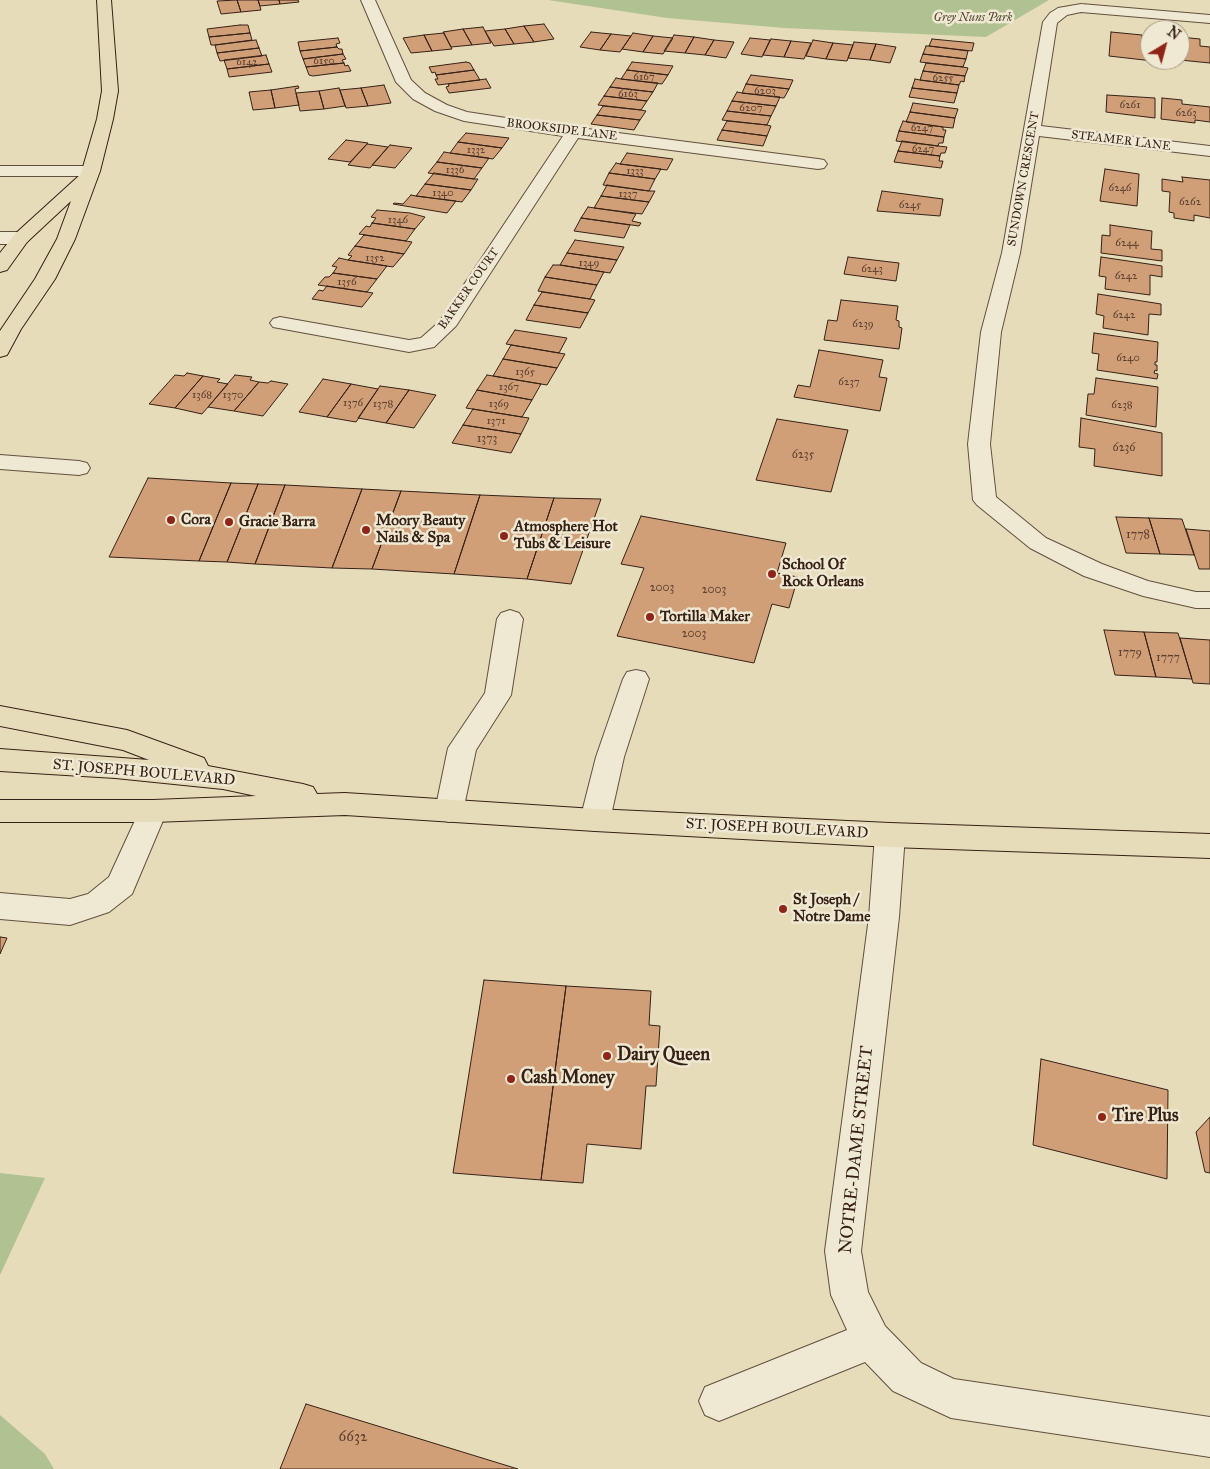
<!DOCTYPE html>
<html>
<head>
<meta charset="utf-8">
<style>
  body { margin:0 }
  #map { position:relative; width:1210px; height:1469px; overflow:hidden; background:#e7dcb9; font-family:"IM FELL Great Primer",serif }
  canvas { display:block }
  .north { position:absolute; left:1140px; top:20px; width:50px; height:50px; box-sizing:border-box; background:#efe8d2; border:1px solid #a59887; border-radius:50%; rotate:37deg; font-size:14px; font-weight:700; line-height:20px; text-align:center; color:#362116 }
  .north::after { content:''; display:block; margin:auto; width:18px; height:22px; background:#8f2418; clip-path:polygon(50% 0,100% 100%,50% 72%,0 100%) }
</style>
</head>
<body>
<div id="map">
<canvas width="1210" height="1469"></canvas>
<div class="north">N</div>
</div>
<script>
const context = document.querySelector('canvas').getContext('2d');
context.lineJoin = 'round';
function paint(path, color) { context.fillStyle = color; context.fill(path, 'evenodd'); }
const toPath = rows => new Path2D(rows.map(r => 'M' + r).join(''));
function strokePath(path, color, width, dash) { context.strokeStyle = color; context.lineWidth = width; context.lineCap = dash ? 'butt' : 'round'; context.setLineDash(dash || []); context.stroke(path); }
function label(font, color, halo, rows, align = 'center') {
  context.font = font + ' "IM FELL Great Primer",serif'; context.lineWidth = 5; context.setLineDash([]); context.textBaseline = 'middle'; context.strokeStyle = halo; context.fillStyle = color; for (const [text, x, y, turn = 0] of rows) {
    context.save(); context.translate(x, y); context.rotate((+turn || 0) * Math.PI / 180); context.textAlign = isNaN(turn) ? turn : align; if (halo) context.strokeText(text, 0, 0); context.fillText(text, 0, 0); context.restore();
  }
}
const green = toPath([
  [548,0,1049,0,986,37,784,28,667,18],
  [0,1173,45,1178,0,1275],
  [0,1415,45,1454,54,1469,0,1469]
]);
const building = toPath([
  [237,0,241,12,221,14,217,1,237,0],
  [237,0,258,0,261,10,241,12,237,0],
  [258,0,279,0,280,4,260,6,258,0],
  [279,0,298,0,299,2,280,4,279,0],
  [544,24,554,39,534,42,524,26,544,24],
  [240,25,248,25,250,33,209,37,207,29,240,25],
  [524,26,534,42,514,44,505,29,524,26],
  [483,27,491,43,472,45,463,29,483,27],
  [463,29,472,45,451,47,443,32,463,29],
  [505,29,514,44,494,46,485,31,505,29],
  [591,32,611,34,600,50,580,47,591,32],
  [1111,32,1142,35,1142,44,1150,45,1150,60,1153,61,1109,56,1111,32],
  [250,33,252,40,215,45,211,45,209,37,250,33],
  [444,33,452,49,432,51,424,35,444,33],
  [633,33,653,36,643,52,622,49,633,33],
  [611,34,631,36,620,52,600,50,611,34],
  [424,35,432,51,411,53,403,38,424,35],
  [674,35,694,37,685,53,664,51,674,35],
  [653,36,673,38,663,54,643,52,653,36],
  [694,37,714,40,705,55,685,53,694,37],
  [1180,37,1200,39,1200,46,1210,47,1210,63,1180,60,1180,37],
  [338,38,340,43,336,44,337,47,300,51,298,42,338,38],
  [750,38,770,40,762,57,741,54,750,38],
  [771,39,791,41,784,57,763,55,771,39],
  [932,39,974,43,972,51,929,46,932,39],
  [256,40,259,48,217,53,215,45,256,40],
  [714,40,734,42,726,58,705,55,714,40],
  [813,40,833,43,826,59,806,56,813,40],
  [791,41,811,43,804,59,784,57,791,41],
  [854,42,876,44,870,60,848,58,854,42],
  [833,43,853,45,847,61,826,59,833,43],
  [876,44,896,47,890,63,870,60,876,44],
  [926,46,929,46,968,51,966,59,923,54,926,46],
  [337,47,339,49,342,49,343,54,303,59,300,51,337,47],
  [259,48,262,56,220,61,217,53,259,48],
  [343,54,346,59,342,60,344,63,306,67,303,59,343,54],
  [923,54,966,59,963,67,920,62,923,54],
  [266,55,269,64,227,69,224,60,266,55],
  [466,62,470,63,474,70,436,75,435,72,432,73,429,67,466,62],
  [632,62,673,66,668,75,627,70,632,62],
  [344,63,345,66,348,65,351,71,313,76,309,75,306,67,344,63],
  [926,63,963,67,968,68,965,76,923,71,926,63],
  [269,64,272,72,229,77,227,69,269,64],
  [474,70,480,80,438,85,435,79,438,79,436,75,474,70],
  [627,70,668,75,662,84,621,79,627,70],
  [923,71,965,76,964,82,961,81,959,85,920,80,923,71],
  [751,75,793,80,789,89,746,84,751,75],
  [616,78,621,79,658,83,653,92,610,87,616,78],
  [486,79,491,88,449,93,446,87,449,86,448,84,486,79],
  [915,79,920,80,959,85,957,93,912,88,915,79],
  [746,84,789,89,784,98,742,93,746,84],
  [384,85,391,103,368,106,361,88,384,85],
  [298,86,299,88,295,89,299,105,275,108,271,90,298,86],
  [610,87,653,92,647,101,604,96,610,87],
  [339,88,345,106,324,109,319,91,339,88],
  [361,88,368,106,346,108,340,90,361,88],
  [912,88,957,93,954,103,909,97,912,88],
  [271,90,275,108,253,110,249,92,271,90],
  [319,91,324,109,300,111,296,93,319,91],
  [737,92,742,93,780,97,776,106,732,101,737,92],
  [1107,95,1155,98,1155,118,1106,112,1107,95],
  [604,96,647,101,641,110,598,105,604,96],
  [1162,98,1182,100,1182,104,1210,107,1210,122,1195,120,1195,123,1161,119,1162,98],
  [732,101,776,106,771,116,727,111,732,101],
  [913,103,958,109,955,118,910,112,913,103],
  [603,106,641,110,646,111,640,120,597,115,603,106],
  [727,111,771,116,767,125,722,120,727,111],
  [910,112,955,118,953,128,943,127,906,122,910,112],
  [597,115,640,120,634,130,591,124,597,115],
  [727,121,767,125,771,126,767,136,722,130,727,121],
  [903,121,943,127,943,130,946,130,944,137,899,131,903,121],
  [722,130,767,136,763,146,717,140,722,130],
  [899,131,944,137,943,143,939,143,938,146,896,141,899,131],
  [466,133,509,138,502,148,458,142,466,133],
  [346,140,368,143,350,162,328,159,346,140],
  [902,141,938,146,947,147,945,153,941,153,940,156,898,151,902,141],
  [458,142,502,148,493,159,450,153,458,142],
  [367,144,388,147,370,168,348,165,367,144],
  [390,145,412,148,395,168,372,165,390,145],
  [898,151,940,156,939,161,943,161,941,168,894,162,898,151],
  [444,152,450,153,489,158,482,168,437,162,444,152],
  [627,153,673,159,667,170,620,164,627,153],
  [437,162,482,168,474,179,428,173,437,162],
  [616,163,620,164,661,169,655,179,609,173,616,163],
  [1105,169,1139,174,1137,206,1100,201,1105,169],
  [434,173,474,179,478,179,471,190,425,184,434,173],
  [609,173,655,179,649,191,603,185,609,173],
  [1182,177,1210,180,1210,218,1194,215,1194,221,1174,218,1174,213,1169,212,1170,192,1162,191,1162,179,1183,182,1182,177],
  [425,184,471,190,462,202,416,196,425,184],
  [607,185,649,191,655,191,649,202,601,196,607,185],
  [882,191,943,199,940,216,877,211,882,191],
  [411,195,416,196,456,201,447,213,393,204,394,203,403,204,411,195],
  [601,196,649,202,642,214,594,208,601,196],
  [588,207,636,214,632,221,641,223,639,226,581,218,588,207],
  [377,210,410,213,425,217,415,229,372,223,376,218,371,217,377,210],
  [581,218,630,225,624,238,574,231,581,218],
  [372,223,415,229,406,241,359,234,366,226,370,227,372,223],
  [1110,225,1152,231,1151,249,1162,250,1162,261,1101,253,1102,235,1110,236,1110,225],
  [364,235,406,241,412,242,404,254,355,246,364,235],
  [575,240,624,247,617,260,567,253,575,240],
  [355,246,404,254,393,267,348,260,352,256,348,255,355,246],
  [567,253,617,260,610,273,560,265,567,253],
  [848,257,899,263,896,281,844,274,848,257],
  [1101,257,1162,266,1162,277,1150,275,1150,295,1105,289,1106,277,1099,276,1101,257],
  [339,258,348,260,387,266,377,279,333,273,337,267,332,266,339,258],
  [553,265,560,265,604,272,597,285,545,277,553,265],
  [333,273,377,279,367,292,318,285,325,277,329,277,333,273],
  [545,277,597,285,590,299,538,291,545,277],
  [327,286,367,292,373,293,362,307,312,299,319,290,323,291,327,286],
  [542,292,590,299,595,300,588,313,534,305,542,292],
  [1098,294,1161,304,1161,315,1149,314,1148,335,1103,328,1104,316,1096,314,1098,294],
  [841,300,898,306,896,320,899,321,899,327,902,328,899,349,824,340,828,320,837,321,841,300],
  [534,305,588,313,580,328,526,320,534,305],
  [515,330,567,338,559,353,506,344,515,330],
  [1094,333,1158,342,1157,362,1155,362,1155,365,1157,365,1157,371,1155,370,1154,373,1158,374,1157,379,1097,370,1099,354,1092,353,1094,333],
  [511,345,565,354,557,368,503,359,511,345],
  [819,350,883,360,879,377,887,378,880,411,794,397,798,385,810,387,819,350],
  [503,359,557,368,547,385,493,376,503,359],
  [187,373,203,376,175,408,149,404,175,375,184,376,187,373],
  [235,375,252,377,250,380,259,382,234,411,208,407,235,375],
  [487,375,541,384,532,400,477,390,487,375],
  [203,376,220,379,217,382,228,384,202,414,175,408,203,376],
  [1096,378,1158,387,1156,427,1086,415,1088,394,1094,394,1096,378],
  [323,379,351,384,327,417,299,412,323,379],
  [271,381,288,384,263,416,234,411,259,382,268,383,271,381],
  [351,384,378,389,356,422,327,417,351,384],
  [380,386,409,390,386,423,358,418,380,386],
  [409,390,436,395,414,428,386,423,409,390],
  [477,390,532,400,522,417,466,408,477,390],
  [473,409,522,417,529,418,521,434,463,425,473,409],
  [1081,418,1162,433,1162,476,1094,466,1095,449,1079,447,1081,418],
  [777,419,848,430,831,492,756,480,777,419],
  [463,425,521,434,511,453,452,443,463,425],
  [148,478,231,483,199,561,109,557,148,478],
  [231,483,258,484,227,562,199,561,231,483],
  [258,484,285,485,255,564,227,562,258,484],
  [285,485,362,489,332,568,255,564,285,485],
  [362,489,401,491,372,569,332,568,362,489],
  [401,491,480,495,454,574,372,569,401,491],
  [480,495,554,498,527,579,454,574,480,495],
  [554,498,601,499,571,584,527,579,554,498],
  [641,516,786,543,777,573,798,577,789,608,772,604,754,663,617,636,644,568,621,564,641,516],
  [1116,517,1149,518,1160,554,1126,553,1116,517],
  [1149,518,1182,519,1194,555,1160,554,1149,518],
  [1186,529,1210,531,1210,569,1199,569,1186,529],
  [1104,630,1144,632,1156,677,1115,675,1104,630],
  [1144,632,1178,633,1192,679,1156,677,1144,632],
  [1180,638,1210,640,1210,684,1193,683,1180,638],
  [0,937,7,938,0,954,0,937],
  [484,980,566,986,541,1180,453,1173,484,980],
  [566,986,651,991,649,1025,660,1026,656,1086,646,1086,641,1149,587,1144,583,1183,541,1180,566,986],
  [1041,1059,1168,1090,1167,1179,1033,1145,1041,1059],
  [1210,1117,1210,1173,1205,1172,1196,1132,1210,1117],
  [306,1404,518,1469,280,1469,306,1404]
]);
const minor = toPath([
  [361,0,375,0,411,80,425,93,447,105,467,112,526,121,818,159,824,160,827,164,824,168,818,169,578,138,456,326,434,347,409,352,273,327,270,323,273,319,280,317,409,340,421,338,439,322,563,136,464,121,435,111,413,99,396,82,361,0],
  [1081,4,1210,15,1210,23,1081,12,1067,15,1057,23,1041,126,1210,146,1210,156,1039,136,1020,253,1001,332,990,444,996,497,1046,538,1102,564,1148,581,1196,592,1210,592,1210,608,1196,608,1143,596,1084,576,1030,548,977,505,973,500,968,444,981,332,1002,253,1043,22,1050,13,1058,8,1081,4],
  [0,166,91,166,97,167,100,171,97,175,91,176,0,176,0,166],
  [0,232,21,232,27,234,30,238,27,242,21,244,0,244,0,232],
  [0,455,79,461,87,463,90,468,87,473,79,475,0,469,0,455],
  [510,610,519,613,523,619,511,695,476,750,463,811,459,819,449,822,439,819,435,811,448,748,485,693,497,619,501,613,510,610],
  [636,670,645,672,649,679,624,757,610,820,605,828,595,831,585,828,580,820,596,757,623,679,627,672,636,670],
  [153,800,163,803,167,811,132,894,109,912,70,925,0,919,0,893,70,899,88,894,109,877,143,803,153,800],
  [890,823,900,827,905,835,899,917,861,1251,868,1292,885,1326,921,1363,954,1379,1210,1417,1210,1457,951,1418,893,1391,865,1362,719,1421,705,1415,699,1401,705,1387,847,1330,831,1295,825,1251,869,917,875,835,880,827,890,823]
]);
const major = toPath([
  [97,0,111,0,118,91,113,119,100,171,75,239,55,279,21,329,7,355,0,357,0,331,35,279,57,239,71,201,27,242,7,270,0,272,0,253,15,234,81,174,97,119,102,91,97,0],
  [0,706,127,730,204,758,208,766,303,784,313,787,317,794,345,793,595,809,890,823,1210,834,1210,858,890,847,595,831,345,815,153,822,0,822,0,800,153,800,256,796,223,789,115,778,0,771,0,749,149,760,123,750,0,726,0,706]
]);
const markers = [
  [171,520,5,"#8f2418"],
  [229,522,5,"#8f2418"],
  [366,530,5,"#8f2418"],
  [504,536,5,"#8f2418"],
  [772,574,5,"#8f2418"],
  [650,617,5,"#8f2418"],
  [783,909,5,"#8f2418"],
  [607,1056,5,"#8f2418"],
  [511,1079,5,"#8f2418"],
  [1102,1117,5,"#8f2418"]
];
const farNumbernames = [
  ["6150",324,61],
  ["6142",247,62],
  ["6167",644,77],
  ["6255",943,78],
  ["6203",765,91],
  ["6163",628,94],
  ["6261",1130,105],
  ["6207",751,108],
  ["6263",1186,113],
  ["6247",922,128],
  ["6247",923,149],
  ["1332",476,150],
  ["1336",455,170],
  ["1333",635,171],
  ["6246",1120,188],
  ["1340",443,193],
  ["1337",628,194],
  ["6262",1190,202],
  ["6245",910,205],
  ["1346",398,220],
  ["6244",1127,243],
  ["1352",375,258],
  ["1349",589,263],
  ["6243",872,269],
  ["6242",1126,276],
  ["1356",347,282],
  ["6242",1124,315],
  ["6239",863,324],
  ["6240",1128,358],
  ["1365",525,372],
  ["6237",849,382],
  ["1367",509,387],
  ["1368",202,395],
  ["1370",233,395],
  ["1376",353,403],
  ["1378",383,404],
  ["1369",499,404],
  ["6238",1122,405],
  ["1371",496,421]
];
const farParknames = [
  ["Grey Nuns Park",973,18]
];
const farStreetnames = [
  ["BROOKSIDE LANE",562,130,7],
  ["STEAMER LANE",1121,141,7],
  ["SUNDOWN CRESCENT",1024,179,-80],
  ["BAKKER COURT",469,289,-55]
];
const numberNames = [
  ["1373",487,439],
  ["6236",1124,448],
  ["6235",803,455],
  ["1778",1138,535],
  ["2003",662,588],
  ["2003",714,590],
  ["2003",694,634],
  ["1779",1130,653],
  ["1777",1168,658]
];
const poiNames = [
  ["Cora",181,520],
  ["Moory Beauty",376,521],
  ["Nails & Spa",376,538],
  ["Gracie Barra",239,522],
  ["Atmosphere Hot",514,527],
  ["Tubs & Leisure",514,544],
  ["School Of",782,565],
  ["Rock Orleans",782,582],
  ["Tortilla Maker",660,617],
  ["St Joseph /",793,900],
  ["Notre Dame",793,917]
];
const streetNames = [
  ["ST. JOSEPH BOULEVARD",144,773,5],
  ["ST. JOSEPH BOULEVARD",777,829,3]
];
const nearNumbernames = [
  ["6632",353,1437]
];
const nearPoinames = [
  ["Dairy Queen",617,1056],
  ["Cash Money",521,1079],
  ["Tire Plus",1112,1117]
];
const nearStreetnames = [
  ["NOTRE-DAME STREET",857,1150,-84]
];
paint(green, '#b1c292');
paint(building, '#d09f78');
strokePath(building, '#362116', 1);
strokePath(minor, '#62503f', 2);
strokePath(major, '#362116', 2);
paint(minor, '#efe8d2');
paint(major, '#e7dcb9');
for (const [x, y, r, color] of markers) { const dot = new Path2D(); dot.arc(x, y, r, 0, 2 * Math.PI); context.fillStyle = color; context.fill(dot); strokePath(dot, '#efe8d2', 2); }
label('11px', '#5c402e', null, farNumbernames);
label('italic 12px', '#554935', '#efe8d2', farParknames);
label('12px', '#362116', '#efe8d2', farStreetnames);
label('12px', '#5c402e', null, numberNames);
label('bold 15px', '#362116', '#efe8d2', poiNames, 'left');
label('15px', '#362116', '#efe8d2', streetNames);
label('15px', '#5c402e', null, nearNumbernames);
label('bold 18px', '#362116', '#efe8d2', nearPoinames, 'left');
label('18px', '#362116', '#efe8d2', nearStreetnames);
</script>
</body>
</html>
